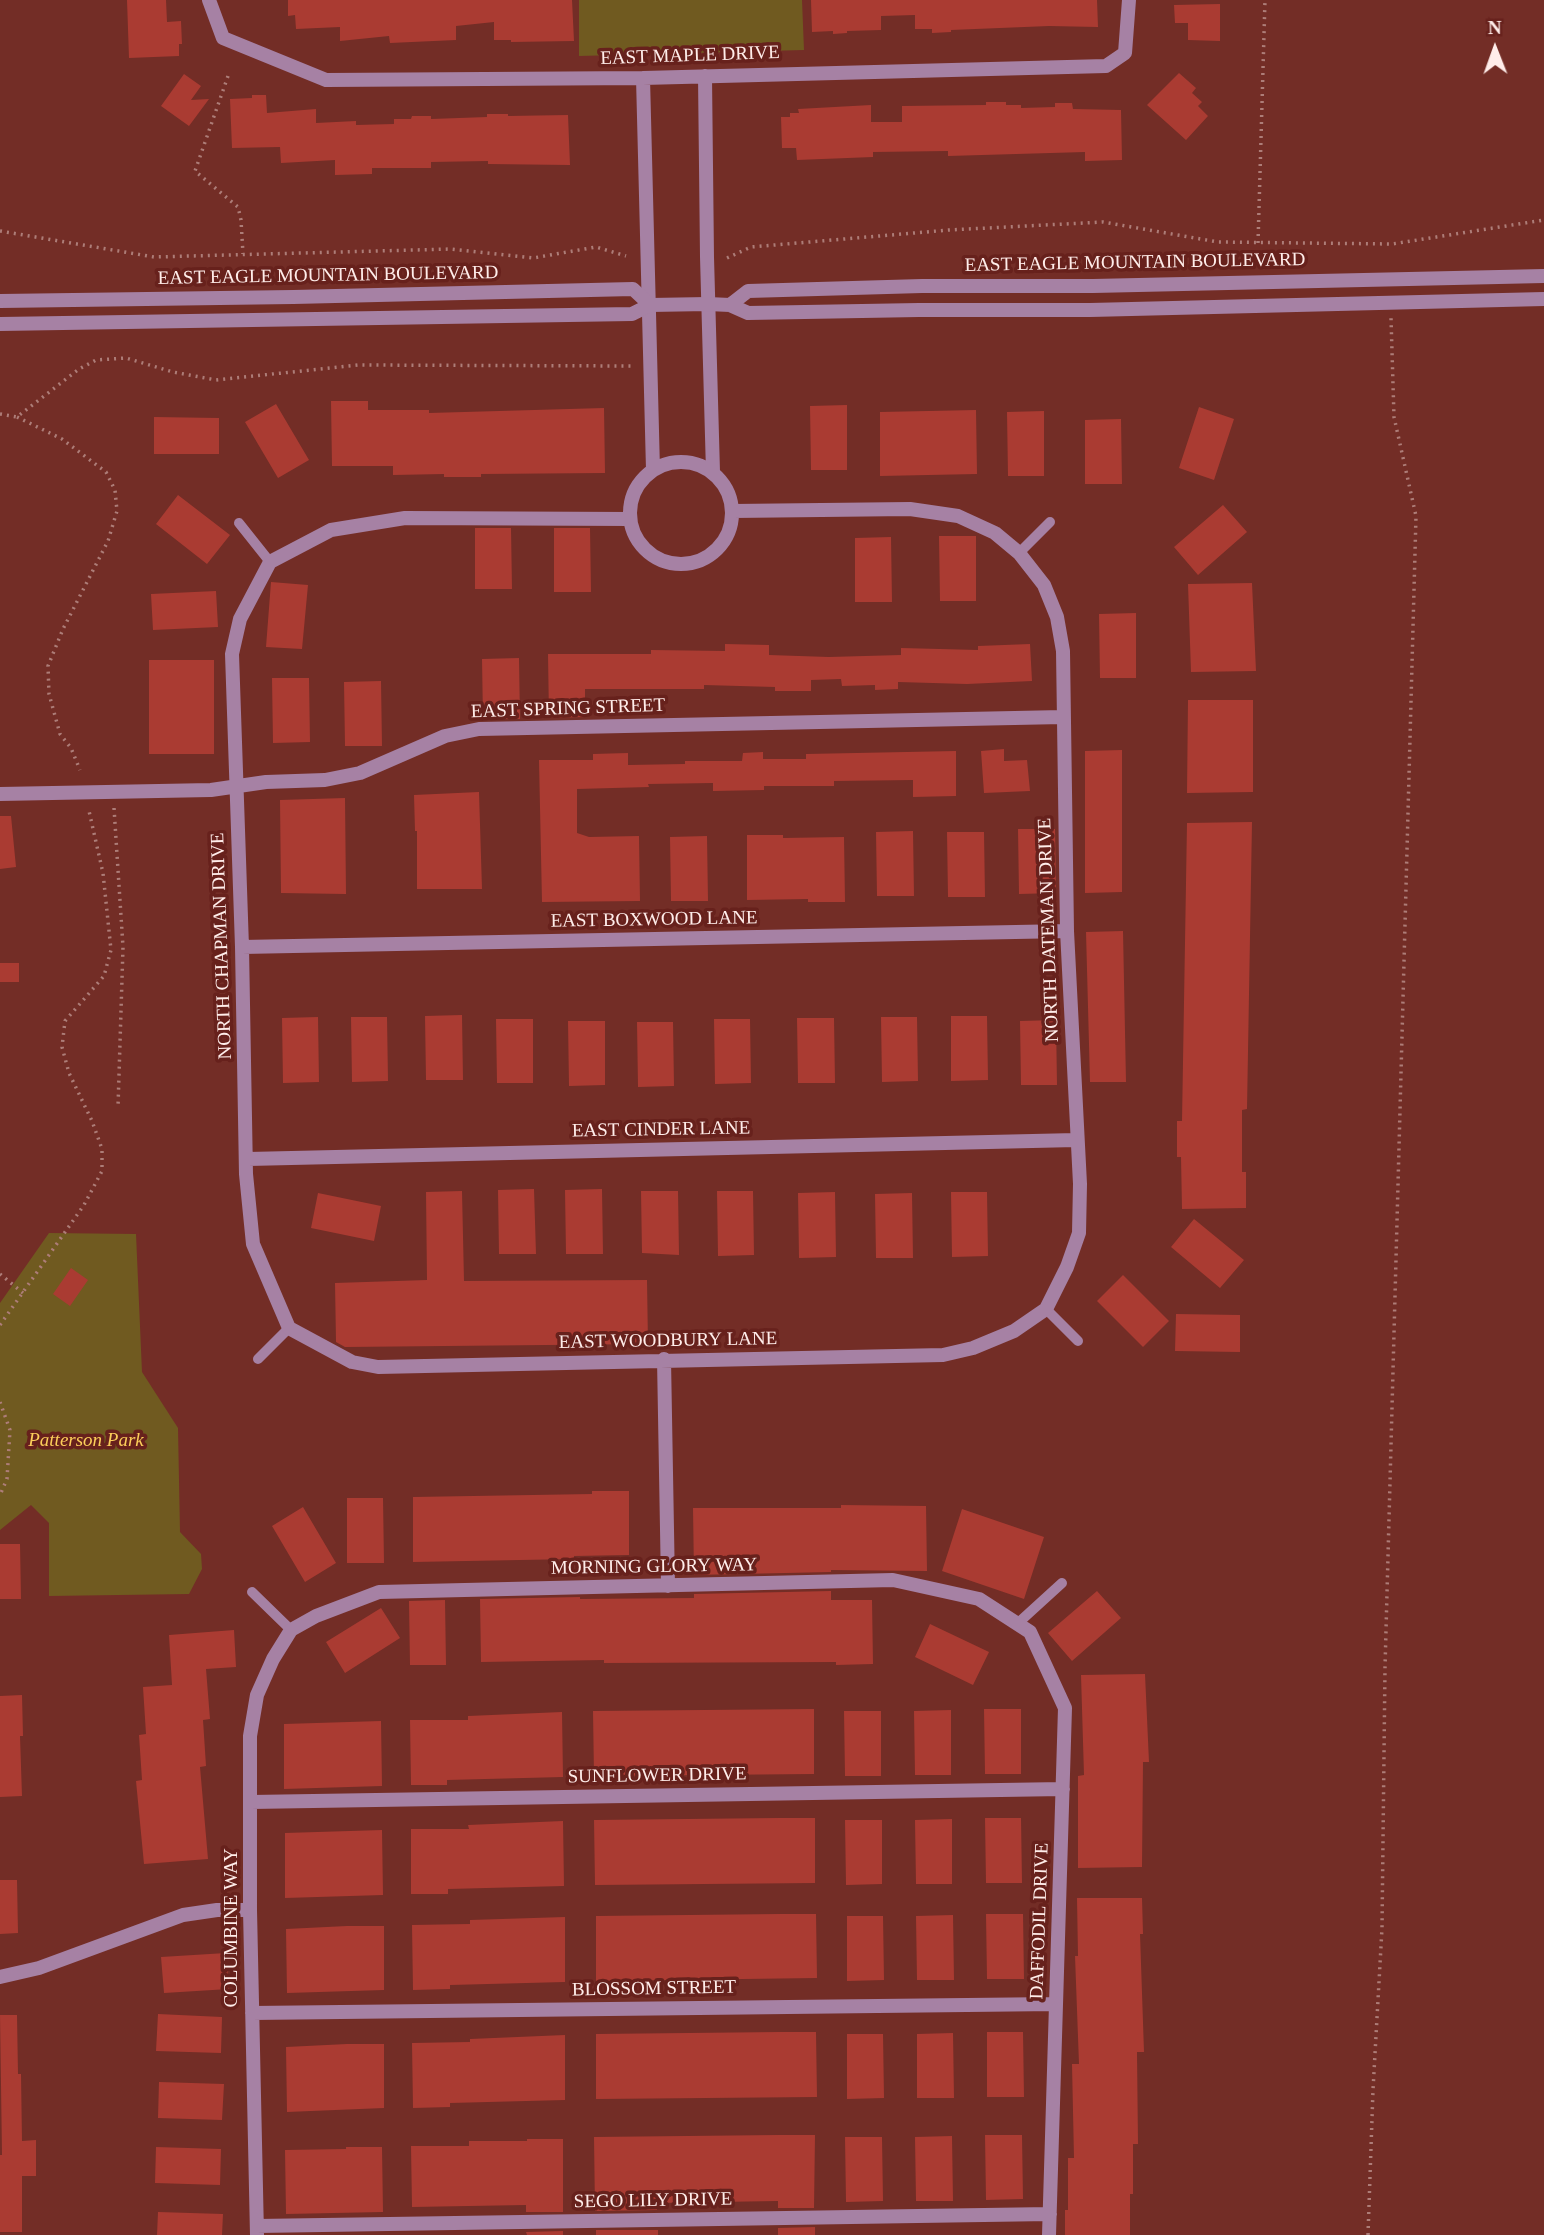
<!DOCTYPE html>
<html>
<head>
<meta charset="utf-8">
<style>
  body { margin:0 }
  #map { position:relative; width:1544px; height:2235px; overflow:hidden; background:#732d26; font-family:"Times New Roman",serif }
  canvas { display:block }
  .north { position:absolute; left:1460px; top:14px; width:70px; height:70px; -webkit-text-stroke:5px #67211c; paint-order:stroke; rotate:359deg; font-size:19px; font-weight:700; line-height:28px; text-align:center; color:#ffedea }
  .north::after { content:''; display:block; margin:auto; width:24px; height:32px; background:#ffedea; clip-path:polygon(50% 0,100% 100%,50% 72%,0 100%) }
</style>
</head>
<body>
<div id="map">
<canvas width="1544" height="2235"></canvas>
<div class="north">N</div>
</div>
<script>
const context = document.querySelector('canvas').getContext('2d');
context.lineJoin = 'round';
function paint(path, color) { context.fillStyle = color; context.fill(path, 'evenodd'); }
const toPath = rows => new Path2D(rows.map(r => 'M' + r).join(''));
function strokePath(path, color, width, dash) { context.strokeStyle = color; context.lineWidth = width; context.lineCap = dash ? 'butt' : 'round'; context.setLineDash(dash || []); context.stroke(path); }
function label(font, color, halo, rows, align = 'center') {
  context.font = font + ' "Times New Roman",serif'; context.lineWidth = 7; context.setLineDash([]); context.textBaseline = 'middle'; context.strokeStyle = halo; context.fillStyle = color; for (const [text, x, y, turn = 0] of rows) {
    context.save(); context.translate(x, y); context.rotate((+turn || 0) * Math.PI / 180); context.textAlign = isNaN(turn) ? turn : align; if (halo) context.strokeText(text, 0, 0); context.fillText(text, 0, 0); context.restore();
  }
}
const green = toPath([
  [579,0,802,0,804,50,579,56],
  [49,1233,136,1234,142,1372,178,1428,180,1532,201,1554,202,1569,189,1594,49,1596,49,1523,31,1505,0,1530,0,1303]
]);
const building = toPath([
  [127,0,166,0,167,22,181,21,182,44,179,44,179,56,129,58],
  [288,0,572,0,574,41,511,42,511,40,494,40,494,22,456,26,456,40,390,43,389,36,340,41,340,27,296,29,295,15,288,16],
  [811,0,1097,0,1098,27,1049,26,951,30,951,32,932,33,932,29,915,29,915,15,881,16,881,30,847,31,847,33,833,34,833,31,812,32],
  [1220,4,1220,41,1188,40,1188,23,1175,23,1174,5],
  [1179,73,1196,88,1192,93,1202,102,1198,106,1208,116,1186,140,1147,105],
  [184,74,201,86,191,100,209,99,189,126,161,106],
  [252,95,266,95,267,113,316,109,316,123,356,121,356,125,394,124,394,119,411,119,412,116,431,116,431,119,487,117,487,114,508,114,508,116,568,115,570,165,488,164,488,161,431,162,431,168,372,168,372,174,335,175,335,160,281,163,280,147,232,148,230,99,252,98],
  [986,102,1006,102,1006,105,1021,105,1021,108,1055,107,1055,103,1072,103,1073,109,1121,110,1122,160,1085,161,1085,152,948,156,948,151,873,152,873,157,797,160,796,148,782,148,781,117,790,117,790,113,799,113,798,109,871,105,871,122,902,122,902,106,986,105],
  [331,401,368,401,368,410,429,410,429,413,604,408,605,473,481,474,481,477,444,477,444,474,393,475,393,466,332,466],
  [276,404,309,460,278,478,245,422],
  [847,405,847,470,811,470,810,406],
  [1199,407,1234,419,1214,480,1179,468],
  [976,410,977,474,880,476,880,412],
  [1044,411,1044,476,1008,476,1007,412],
  [154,417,219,418,219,454,154,454],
  [1121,419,1122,484,1085,484,1085,420],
  [178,495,230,535,207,564,156,524],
  [1223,505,1247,532,1198,575,1174,547],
  [475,528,511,528,512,589,475,589],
  [554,528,590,528,591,592,554,592],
  [939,536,976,536,976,601,940,601],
  [891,537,892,602,855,602,855,538],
  [271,582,308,585,302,649,266,647],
  [1252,583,1256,671,1191,672,1188,584],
  [216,591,218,627,153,630,151,594],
  [1136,613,1136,678,1100,678,1099,614],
  [725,644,769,645,769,655,829,657,901,655,901,648,978,650,978,646,1030,644,1032,681,967,684,898,682,898,689,875,690,875,685,842,686,841,679,811,680,811,691,775,691,775,687,704,685,704,689,585,689,585,717,549,718,548,654,651,654,651,650,725,651],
  [519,658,520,719,483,719,482,659],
  [149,660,214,660,214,754,149,754],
  [272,678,309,678,310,742,273,743],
  [381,681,382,746,345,746,344,682],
  [1188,700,1253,700,1253,792,1187,793],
  [1004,749,1004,761,1027,760,1030,791,984,793,981,751],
  [1122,750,1122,892,1085,893,1085,751],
  [956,751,956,796,913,797,913,780,834,781,834,786,764,786,764,790,713,791,713,783,648,784,649,787,577,789,577,833,589,837,639,836,640,901,542,902,539,760,593,760,593,754,628,753,628,765,685,764,685,761,742,761,743,753,763,752,763,759,806,759,806,754],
  [479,792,482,889,417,889,417,831,415,831,414,795],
  [345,798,346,894,281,893,280,800],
  [0,816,11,816,16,867,0,869],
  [1252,822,1247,1109,1242,1110,1242,1172,1246,1172,1246,1208,1182,1209,1181,1157,1177,1157,1177,1121,1182,1121,1187,823],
  [1018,829,1055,829,1056,893,1019,894],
  [913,831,914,896,877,896,876,832],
  [947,832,984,832,985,897,948,897],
  [747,835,783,835,783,838,844,837,845,902,808,902,808,899,747,900],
  [707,836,708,901,671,901,670,837],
  [1123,931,1126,1082,1090,1082,1086,932],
  [0,963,19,963,19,982,0,982],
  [462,1015,463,1080,426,1080,425,1016],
  [951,1016,987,1016,988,1080,951,1081],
  [318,1017,319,1082,283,1083,282,1018],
  [351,1017,387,1017,388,1081,352,1082],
  [881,1017,917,1017,918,1081,882,1082],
  [797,1018,834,1018,835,1083,798,1083],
  [496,1019,533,1019,533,1083,497,1083],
  [714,1019,750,1019,751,1083,715,1084],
  [1056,1020,1057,1085,1021,1085,1020,1021],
  [568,1021,605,1021,605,1085,569,1086],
  [637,1022,673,1022,674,1086,638,1087],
  [534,1189,536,1254,499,1254,498,1190],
  [602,1189,603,1254,566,1254,565,1190],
  [462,1191,464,1281,647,1280,648,1344,345,1347,336,1342,335,1283,427,1280,426,1192],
  [641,1191,678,1191,679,1255,642,1253],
  [717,1191,753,1191,754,1255,718,1256],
  [835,1192,836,1257,799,1258,798,1193],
  [951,1192,987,1192,988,1256,952,1257],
  [318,1193,381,1206,374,1241,311,1228],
  [912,1193,913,1258,876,1258,875,1194],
  [1194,1219,1244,1260,1220,1288,1171,1247],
  [71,1268,88,1280,70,1306,53,1294],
  [1123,1275,1169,1321,1143,1347,1097,1301],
  [1176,1314,1240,1315,1240,1352,1175,1351],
  [592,1491,629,1491,629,1555,574,1556,574,1559,413,1562,413,1497,592,1494],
  [347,1498,383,1498,384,1563,347,1563],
  [841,1505,926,1506,927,1571,831,1570,831,1572,694,1575,693,1508,841,1508],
  [303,1507,336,1563,305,1582,272,1526],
  [962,1509,1044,1537,1024,1599,942,1571],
  [0,1544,20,1544,21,1599,0,1599],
  [831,1591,831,1600,872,1600,873,1664,836,1665,836,1662,604,1663,604,1660,481,1662,480,1599,580,1597,580,1599,694,1598,694,1594],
  [1097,1591,1121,1618,1072,1661,1048,1633],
  [445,1600,446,1665,410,1665,409,1601],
  [381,1608,400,1638,345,1673,326,1642],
  [930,1624,989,1652,973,1685,915,1657],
  [234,1630,236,1667,206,1669,210,1719,203,1720,206,1766,200,1767,208,1859,144,1864,136,1781,142,1780,139,1735,146,1734,143,1687,172,1685,169,1635],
  [1145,1674,1149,1762,1143,1762,1142,1867,1078,1868,1078,1776,1084,1775,1081,1675],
  [22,1695,23,1736,20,1736,22,1796,0,1797,0,1696],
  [814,1709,814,1774,594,1776,593,1711],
  [984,1709,1021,1709,1021,1774,985,1774],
  [951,1710,951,1775,915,1775,914,1711],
  [844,1711,881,1711,881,1776,845,1776],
  [562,1712,563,1777,447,1780,447,1785,411,1785,410,1720,468,1720,468,1716],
  [381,1721,382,1786,284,1789,284,1724],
  [778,1818,815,1818,815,1883,595,1885,594,1820],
  [985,1818,1021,1818,1022,1883,986,1883],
  [952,1819,952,1884,916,1884,915,1820],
  [845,1820,882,1820,882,1884,846,1885],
  [563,1821,564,1886,448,1889,448,1894,411,1894,411,1829,469,1829,468,1825],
  [382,1830,383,1895,285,1898,285,1833],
  [0,1880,17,1880,18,1933,0,1934],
  [1077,1898,1142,1898,1143,1934,1140,1934,1144,2052,1137,2052,1138,2144,1133,2144,1133,2194,1130,2194,1130,2235,1065,2235,1065,2210,1068,2210,1068,2158,1074,2158,1072,2064,1079,2064,1075,1956,1078,1956],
  [780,1914,816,1914,817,1978,596,1981,596,1916],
  [986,1914,1023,1914,1024,1979,987,1979],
  [953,1915,954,1980,917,1980,916,1916],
  [847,1916,883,1916,884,1980,847,1981],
  [565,1917,565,1982,450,1985,450,1989,413,1990,412,1925,470,1924,470,1920],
  [347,1926,384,1926,384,1990,287,1993,286,1929],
  [226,1953,229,1989,164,1993,161,1957],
  [158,2014,222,2017,221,2053,156,2051],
  [0,2015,17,2015,18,2074,21,2074,22,2141,36,2140,36,2176,22,2176,22,2232,0,2232,0,2155,2,2155],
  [780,2032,816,2032,817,2097,596,2099,596,2034],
  [987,2032,1023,2032,1024,2097,987,2097],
  [953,2033,954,2098,917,2098,917,2034],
  [847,2034,883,2034,884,2098,847,2099],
  [565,2035,565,2100,450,2103,450,2107,413,2108,412,2043,470,2042,470,2039],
  [347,2044,384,2044,384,2108,287,2112,286,2047],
  [159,2082,224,2084,222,2120,158,2118],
  [778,2135,815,2135,814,2208,778,2208,778,2201,657,2203,657,2210,595,2211,594,2137],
  [985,2135,1022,2135,1023,2199,986,2200],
  [952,2136,953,2201,916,2201,915,2137],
  [845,2137,882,2137,883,2201,846,2202],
  [527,2139,563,2139,563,2212,526,2212,526,2205,412,2207,411,2146,469,2146,469,2141,527,2141],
  [156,2147,221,2149,220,2185,155,2183],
  [346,2147,382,2147,383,2212,286,2214,285,2150,346,2149],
  [158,2212,223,2214,222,2235,157,2235],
  [815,2227,815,2235,778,2235,778,2228],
  [596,2230,658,2230,658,2235,596,2235],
  [563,2231,563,2235,527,2235,526,2232]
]);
const path = toPath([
  [228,76,195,171,238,207,241,220,243,254],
  [0,231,154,257,451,249,533,258,596,247,626,256],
  [1258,243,1265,0],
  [727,258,751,247,949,230,1103,222,1218,242,1392,244,1544,220],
  [0,414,17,417,79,369,96,360,126,358,173,372,216,380,358,365,634,366],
  [17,417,62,439,106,472,115,490,117,511,108,541,63,629,48,666,49,694,60,734,71,748,80,770],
  [114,808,123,947,118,1107],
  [0,1274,23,1293],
  [0,1325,84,1205,102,1171,102,1149,92,1121,69,1073,62,1047,65,1021,104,976,111,950,103,873,89,811],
  [0,1402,10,1430,7,1479,0,1495],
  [1368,2235,1373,2090,1382,1928,1385,1668,1416,516,1394,417,1391,318]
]);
const service = toPath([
  [239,523,270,562],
  [1019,553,1050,522],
  [1046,1309,1078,1341],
  [258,1359,289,1328],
  [252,1592,291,1630],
  [1017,1624,1062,1583]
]);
const minor = toPath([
  [209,0,223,38,326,80,643,78,1106,66,1125,53,1129,0],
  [705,76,707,257,713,472],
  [643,78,653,470],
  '630 513a51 51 0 1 1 102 0a51 51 0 1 1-102 0Z',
  [630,519,405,518,331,530,270,562,240,619,232,654,242,947,246,1174,253,1244,289,1328,352,1362,378,1367,943,1355,973,1348,1014,1331,1046,1309,1067,1267,1079,1233,1080,1184,1067,931,1063,651,1057,617,1044,585,1019,553,995,533,958,516,910,509,733,511],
  [0,794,211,790,266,782,325,780,360,773,445,736,479,729,1063,717],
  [242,947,1067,931],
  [248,1159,1076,1140],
  [664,1359,668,1586],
  [251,1802,1063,1789],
  [0,1977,39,1968,183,1915,217,1910,250,1910],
  [252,2013,1056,2004],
  [257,2226,1050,2214],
  [257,2235,250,1910,250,1736,257,1695,273,1659,291,1630,316,1616,379,1592,893,1580,979,1599,1030,1632,1065,1708,1049,2235]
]);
const tertiary = toPath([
  [0,301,293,297,633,289,650,305],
  [730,305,748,291,922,286,1093,286,1544,276],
  [0,324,632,314,650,305,708,304,730,305,748,313,919,310,1090,310,1544,299]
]);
const streetNames = [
  ["EAST MAPLE DRIVE",690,56,-2],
  ["EAST EAGLE MOUNTAIN BOULEVARD",1135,263,-1],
  ["EAST EAGLE MOUNTAIN BOULEVARD",328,276,-1],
  ["EAST SPRING STREET",568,709,-2],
  ["EAST BOXWOOD LANE",654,920,-1],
  ["NORTH DATEMAN DRIVE",1049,930,-92],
  ["NORTH CHAPMAN DRIVE",222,946,-92],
  ["EAST CINDER LANE",661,1130,-1],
  ["EAST WOODBURY LANE",668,1341,-1],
  ["MORNING GLORY WAY",654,1567,-1],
  ["SUNFLOWER DRIVE",657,1776,-1],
  ["DAFFODIL DRIVE",1040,1921,-88],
  ["COLUMBINE WAY",232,1928,-90],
  ["BLOSSOM STREET",654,1989,-1],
  ["SEGO LILY DRIVE",653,2201,-1]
];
const parkNames = [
  ["Patterson Park",86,1441]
];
paint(green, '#705a20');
paint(building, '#aa3b32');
strokePath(path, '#ad7d78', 3.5, [2, 5]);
strokePath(service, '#a681a4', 10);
strokePath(minor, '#a681a4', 14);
strokePath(tertiary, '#a681a4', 14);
label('19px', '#ffedea', '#67211c', streetNames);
label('italic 19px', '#fbce5a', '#67211c', parkNames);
</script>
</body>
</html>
